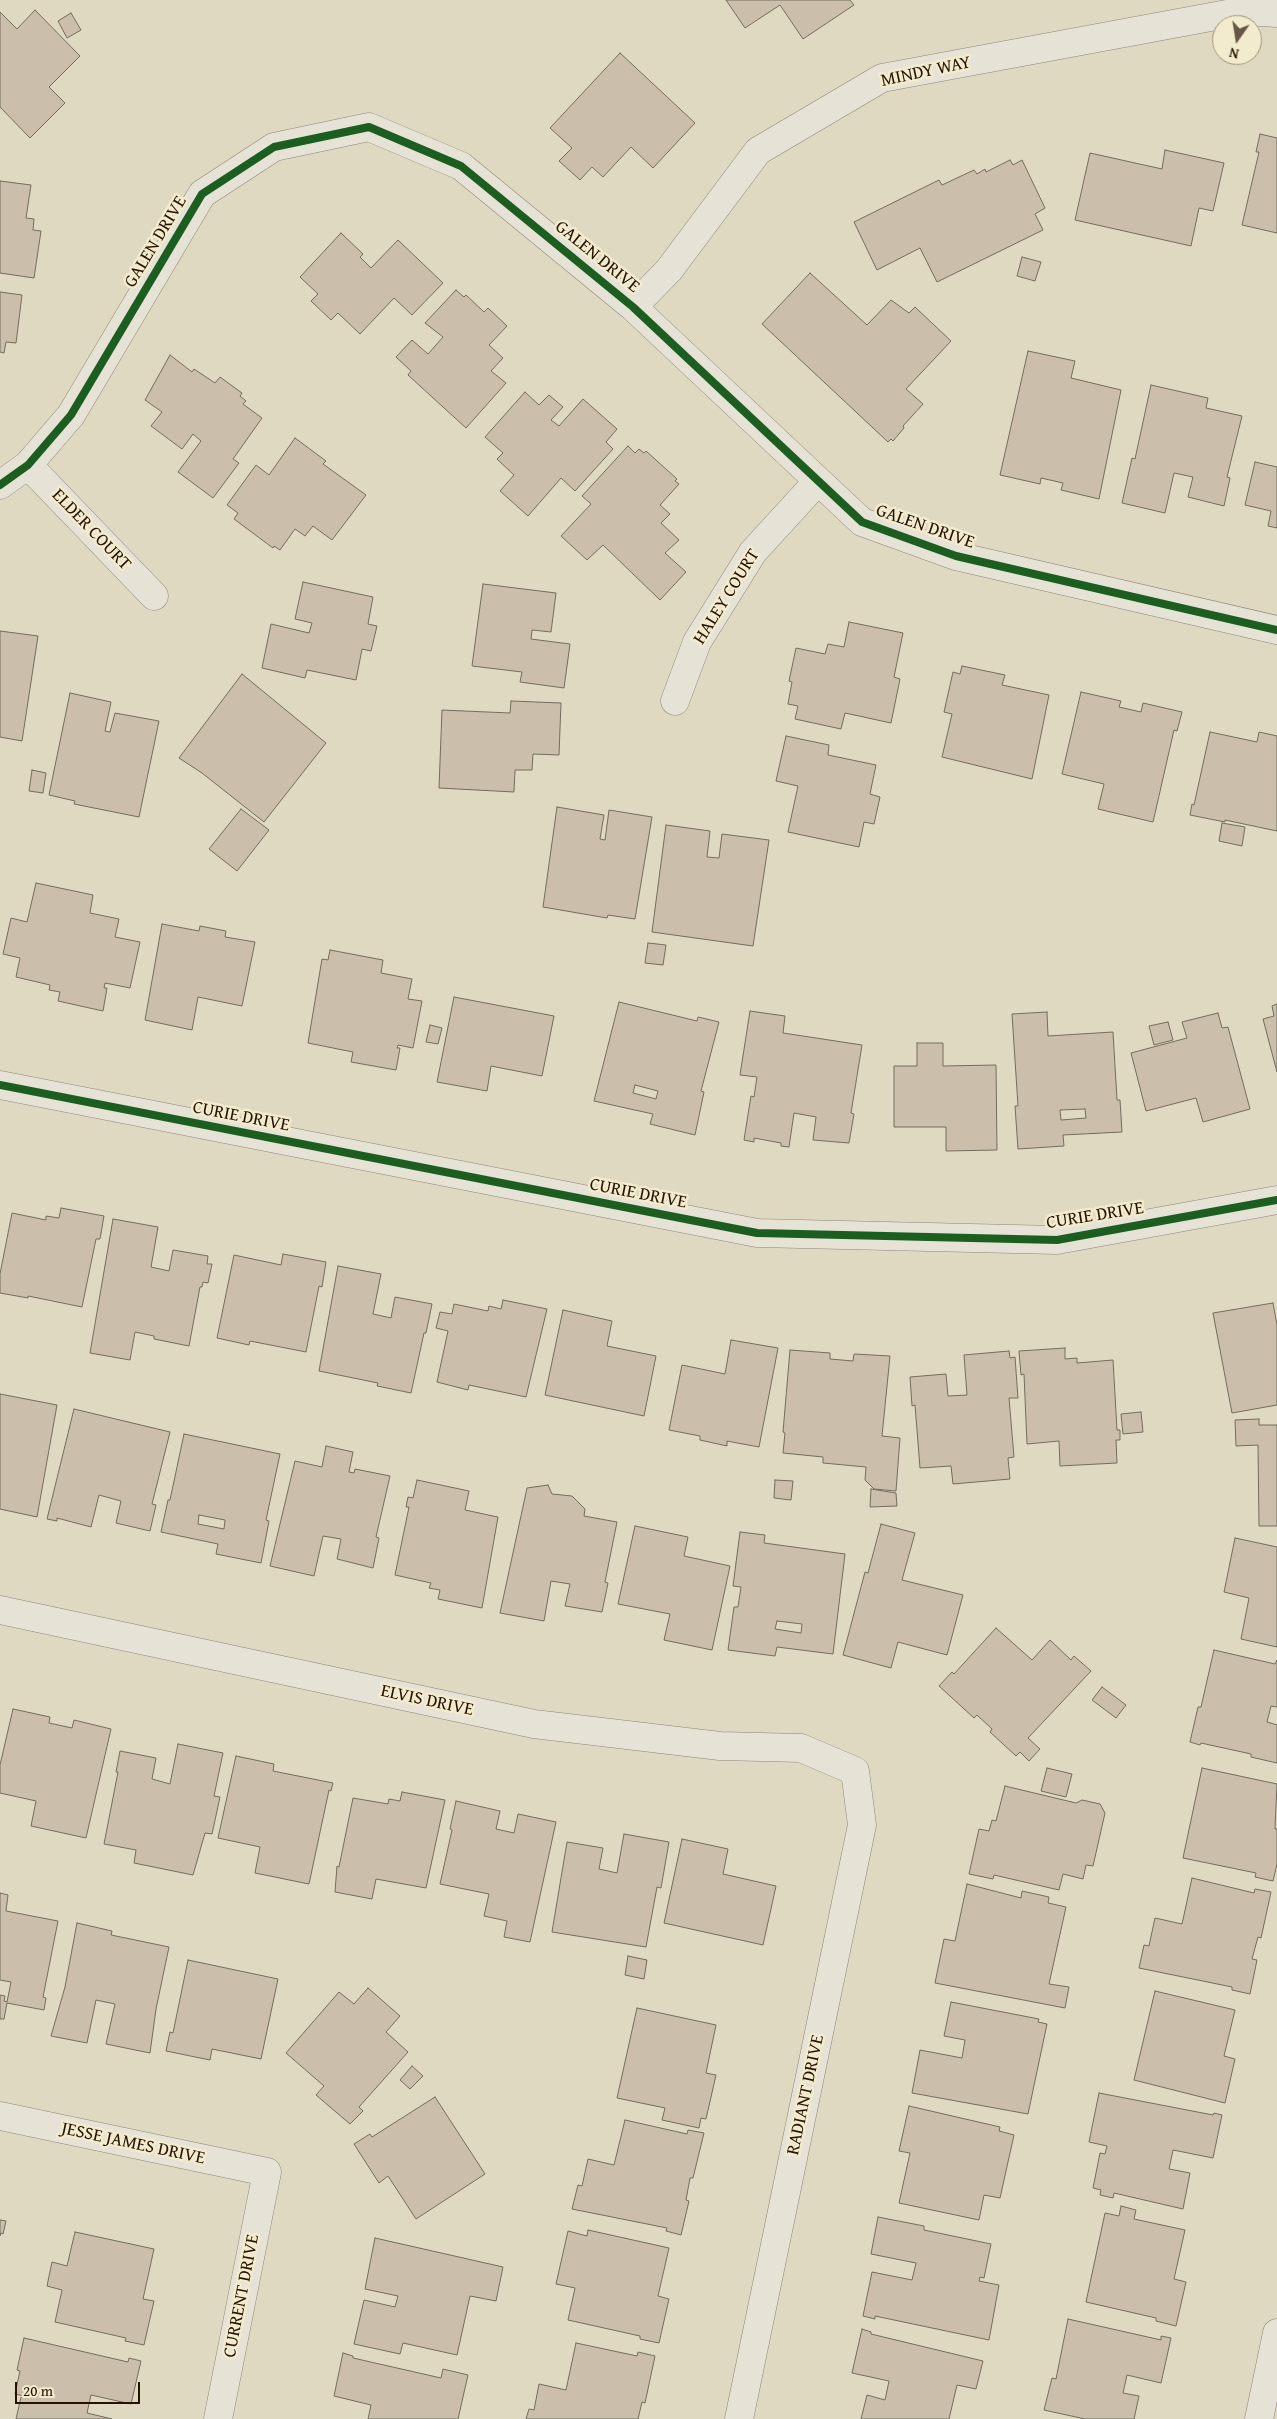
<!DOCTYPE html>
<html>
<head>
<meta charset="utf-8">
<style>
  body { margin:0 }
  #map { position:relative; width:1277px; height:2419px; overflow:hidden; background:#e0d9c1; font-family:"Gentium Book Plus",serif }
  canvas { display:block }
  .north { position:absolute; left:1212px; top:15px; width:50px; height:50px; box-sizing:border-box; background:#f3ebce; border:1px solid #a1947c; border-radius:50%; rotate:193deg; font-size:14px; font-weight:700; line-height:20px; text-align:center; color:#251200 }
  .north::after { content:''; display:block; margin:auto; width:18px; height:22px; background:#665844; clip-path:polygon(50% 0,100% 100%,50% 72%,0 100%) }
  .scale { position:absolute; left:15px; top:2382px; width:125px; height:22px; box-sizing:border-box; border:2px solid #251200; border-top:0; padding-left:6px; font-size:15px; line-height:18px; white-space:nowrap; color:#251200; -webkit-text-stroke:4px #f3ebce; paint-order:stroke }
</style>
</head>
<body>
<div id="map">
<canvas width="1277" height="2419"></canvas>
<div class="north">N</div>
<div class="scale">20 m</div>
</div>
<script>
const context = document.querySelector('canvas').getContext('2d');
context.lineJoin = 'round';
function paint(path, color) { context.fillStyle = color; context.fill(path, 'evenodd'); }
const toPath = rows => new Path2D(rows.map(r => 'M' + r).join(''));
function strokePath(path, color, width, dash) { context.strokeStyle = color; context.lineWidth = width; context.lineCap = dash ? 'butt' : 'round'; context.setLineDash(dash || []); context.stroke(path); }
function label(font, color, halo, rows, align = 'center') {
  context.font = font + ' "Gentium Book Plus",serif'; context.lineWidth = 5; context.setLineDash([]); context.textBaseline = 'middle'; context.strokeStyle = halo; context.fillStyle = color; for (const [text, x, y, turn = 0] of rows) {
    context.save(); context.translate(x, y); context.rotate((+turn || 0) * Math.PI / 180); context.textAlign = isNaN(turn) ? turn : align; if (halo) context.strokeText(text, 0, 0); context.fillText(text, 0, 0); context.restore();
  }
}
const building = toPath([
  [726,0,850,0,854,5,803,39,780,5,745,28,726,0],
  [35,10,80,56,49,87,65,103,30,138,0,107,0,12,17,29,35,10],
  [71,13,81,30,67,38,58,21,71,13],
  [620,53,695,123,653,168,631,147,603,177,592,167,580,180,559,161,572,148,550,128,620,53],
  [1260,134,1277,138,1277,233,1242,225,1259,152,1256,152,1260,134],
  [1165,150,1224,163,1213,211,1199,208,1191,246,1075,220,1090,153,1162,169,1165,150],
  [1010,160,1013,165,1022,160,1045,208,1035,214,1043,230,937,282,920,248,877,270,854,222,939,180,942,185,974,170,977,174,985,169,986,172,1010,160],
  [0,181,31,185,26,218,34,219,33,230,41,231,34,278,0,273,0,181],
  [341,233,363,254,360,257,371,268,398,240,443,283,412,315,394,298,360,334,338,313,331,320,311,301,318,294,300,277,341,233],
  [1022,257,1041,262,1035,281,1017,276,1022,257],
  [810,273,867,325,891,300,909,313,915,307,951,341,906,389,923,404,903,426,904,428,893,441,891,439,888,442,762,324,810,273],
  [456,290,464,297,466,295,484,312,488,308,507,326,489,345,503,358,491,371,506,383,466,428,408,375,411,371,396,357,412,340,428,354,443,337,425,323,456,290],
  [0,292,22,295,16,343,6,342,4,353,0,352,0,292],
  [1028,351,1075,361,1071,378,1121,390,1099,499,1061,490,1063,483,1041,478,1040,484,1000,475,1028,351],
  [170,355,192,372,194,369,215,383,220,377,242,393,240,396,246,401,243,404,262,418,233,459,239,463,213,498,178,472,201,441,193,434,182,449,151,426,162,412,145,400,170,355],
  [1151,385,1208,398,1206,408,1242,416,1227,477,1230,478,1224,506,1188,497,1193,477,1174,473,1165,513,1122,503,1132,458,1135,459,1151,385],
  [525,392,539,405,549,395,563,407,551,420,559,426,583,399,617,429,606,442,613,449,575,491,561,478,528,516,500,491,514,475,497,459,503,453,485,437,525,392],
  [295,438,326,461,323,464,366,495,332,540,313,526,305,536,295,529,280,550,274,546,273,548,234,519,238,513,227,505,256,465,269,475,295,438],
  [628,446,635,453,639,449,644,453,646,451,677,479,675,481,679,484,660,505,670,514,661,523,679,540,665,553,686,572,660,600,603,545,587,560,561,536,591,504,582,496,628,446],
  [1255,462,1277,467,1277,528,1268,526,1271,511,1245,505,1255,462],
  [303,582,373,597,368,624,377,626,371,651,362,649,356,680,307,670,305,678,262,668,271,624,309,633,312,623,295,619,303,582],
  [483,584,556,593,551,632,532,630,531,639,570,644,564,688,520,682,522,672,472,666,483,584],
  [849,622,903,633,894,677,900,679,891,723,845,713,841,729,795,719,798,706,788,704,792,682,789,681,796,648,825,654,828,644,844,647,849,622],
  [0,631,38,636,22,741,0,737,0,631],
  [962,666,1005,675,1002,685,1049,695,1032,779,942,757,952,714,944,712,953,672,960,674,962,666],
  [242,674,326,743,264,822,202,773,179,758,242,674],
  [1081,692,1121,701,1119,707,1141,712,1143,703,1182,712,1177,731,1174,730,1153,822,1098,809,1104,784,1062,774,1081,692],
  [70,693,111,702,105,731,110,732,115,713,159,721,139,817,74,804,75,801,49,795,70,693],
  [511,701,561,703,559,755,533,754,532,770,515,770,514,792,439,788,442,710,510,713,511,701],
  [1210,732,1257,742,1259,732,1277,736,1277,831,1225,820,1225,822,1190,815,1192,804,1194,805,1210,732],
  [786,736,829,745,828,755,876,765,870,794,880,797,874,824,864,822,859,847,788,832,798,786,776,781,786,736],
  [32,770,46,773,43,793,29,791,32,770],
  [557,807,604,815,600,839,605,840,609,810,652,817,635,919,608,915,607,918,543,907,557,807],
  [241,809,269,830,237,871,209,849,241,809],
  [1222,823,1245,827,1242,846,1219,841,1222,823],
  [666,825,710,831,707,857,719,858,722,834,769,840,753,946,652,932,666,825],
  [36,883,93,895,90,913,119,919,115,937,140,942,130,988,105,983,104,988,107,988,103,1011,58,1001,60,992,49,990,50,985,16,977,20,958,3,954,11,918,27,922,36,883],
  [162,924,199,931,200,926,226,931,225,937,255,942,242,1006,198,997,192,1030,145,1020,162,924],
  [648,943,666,945,663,965,645,963,648,943],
  [330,950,383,960,381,973,412,979,408,999,422,1001,413,1048,398,1045,397,1048,400,1048,396,1070,351,1062,353,1052,308,1043,322,959,328,960,330,950],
  [454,997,554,1016,542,1076,491,1066,487,1091,437,1082,454,997],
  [619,1002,697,1021,698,1017,719,1022,701,1091,704,1092,695,1135,650,1124,653,1114,594,1101,619,1002],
  [635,1085,658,1091,656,1099,633,1093,635,1085],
  [1277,1004,1277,1072,1263,1019,1274,1016,1272,1006,1277,1004],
  [750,1011,785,1016,783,1033,862,1045,851,1113,854,1114,849,1143,813,1140,816,1117,794,1113,789,1147,781,1146,781,1143,754,1138,754,1142,744,1140,751,1096,754,1097,757,1077,740,1075,750,1011],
  [1047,1012,1048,1036,1113,1032,1117,1100,1120,1100,1122,1132,1063,1135,1064,1146,1018,1149,1015,1106,1018,1106,1012,1014,1047,1012],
  [1085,1109,1086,1118,1061,1120,1060,1110,1085,1109],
  [1218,1013,1222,1028,1228,1027,1250,1109,1203,1122,1196,1098,1146,1111,1131,1053,1187,1038,1182,1022,1218,1013],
  [1168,1022,1173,1040,1154,1045,1149,1026,1168,1022],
  [430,1025,442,1028,438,1044,426,1042,430,1025],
  [917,1043,943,1043,943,1066,996,1065,997,1150,946,1151,946,1127,894,1127,894,1066,917,1066,917,1043],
  [61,1208,104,1216,100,1239,96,1239,82,1307,28,1296,28,1298,0,1293,0,1274,12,1213,46,1220,46,1216,59,1218,61,1208],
  [113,1219,158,1227,151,1267,169,1271,173,1250,208,1256,207,1264,212,1264,208,1283,203,1282,202,1287,200,1287,189,1346,154,1339,154,1336,135,1332,130,1360,90,1353,113,1219],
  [283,1254,326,1262,322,1287,319,1286,306,1352,250,1341,249,1345,217,1338,234,1255,281,1265,283,1254],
  [338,1266,381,1274,373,1314,391,1318,395,1297,432,1304,426,1333,424,1333,411,1393,377,1386,378,1383,319,1371,338,1266],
  [503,1300,547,1309,526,1397,469,1385,468,1390,437,1382,448,1331,436,1328,440,1312,452,1314,454,1304,488,1311,489,1306,501,1309,503,1300],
  [1273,1303,1277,1325,1277,1405,1232,1413,1213,1313,1273,1303],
  [563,1310,612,1321,607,1346,656,1356,644,1416,545,1395,563,1310],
  [731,1340,778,1348,759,1447,727,1441,727,1446,700,1440,700,1436,669,1430,682,1365,725,1374,731,1340],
  [1065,1348,1065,1359,1077,1358,1077,1363,1113,1360,1117,1430,1120,1430,1120,1440,1116,1440,1117,1463,1060,1466,1059,1441,1027,1444,1024,1374,1021,1375,1019,1351,1065,1348],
  [790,1350,830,1353,830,1359,853,1361,854,1354,890,1356,882,1436,900,1438,896,1491,874,1489,865,1480,866,1467,823,1463,823,1457,783,1453,785,1433,783,1432,790,1350],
  [1009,1351,1010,1358,1015,1357,1018,1398,1009,1398,1014,1457,1008,1458,1010,1479,953,1484,951,1466,920,1468,915,1405,912,1406,910,1377,946,1374,948,1396,967,1395,964,1355,1009,1351],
  [0,1394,57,1405,37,1517,0,1509,0,1394],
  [74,1409,170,1432,152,1504,156,1505,150,1531,116,1523,121,1501,99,1495,91,1527,57,1518,57,1521,47,1519,74,1409],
  [1141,1412,1143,1432,1123,1434,1121,1414,1141,1412],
  [1259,1419,1259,1425,1277,1425,1277,1526,1259,1526,1258,1445,1236,1446,1235,1420,1259,1419],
  [184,1434,280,1454,266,1520,269,1521,261,1563,216,1554,218,1544,161,1532,168,1500,170,1500,184,1434],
  [199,1515,225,1520,224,1529,198,1524,199,1515],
  [326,1446,353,1452,349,1472,354,1473,355,1469,390,1476,376,1537,379,1538,373,1568,337,1559,341,1539,323,1536,314,1576,270,1566,295,1461,322,1467,326,1446],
  [417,1480,469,1491,465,1510,498,1517,482,1608,438,1599,440,1590,429,1588,431,1583,395,1575,409,1507,406,1507,408,1497,413,1498,417,1480],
  [775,1480,793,1481,791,1500,774,1498,775,1480],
  [548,1485,552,1494,572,1496,585,1509,584,1516,617,1522,605,1582,608,1583,602,1612,565,1606,570,1584,551,1581,544,1621,500,1613,527,1488,548,1485],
  [871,1489,896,1493,897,1506,870,1507,871,1489],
  [881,1524,915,1533,902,1580,963,1595,947,1655,898,1642,891,1668,843,1655,865,1572,868,1573,881,1524],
  [635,1526,688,1537,684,1556,730,1566,712,1650,664,1640,670,1614,618,1604,635,1526],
  [740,1532,765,1535,764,1543,845,1554,833,1654,777,1647,775,1656,728,1650,734,1607,738,1607,741,1587,733,1586,740,1532],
  [777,1621,802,1624,801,1633,775,1629,777,1621],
  [1235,1538,1277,1547,1277,1647,1241,1639,1249,1598,1224,1592,1235,1538],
  [996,1628,1032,1660,1050,1640,1071,1660,1074,1656,1091,1671,1028,1738,1040,1749,1029,1761,1020,1752,1016,1756,990,1732,992,1729,977,1715,974,1718,939,1686,952,1672,954,1674,996,1628],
  [1214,1650,1275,1664,1277,1660,1277,1707,1271,1706,1267,1722,1277,1725,1277,1763,1251,1757,1251,1754,1201,1743,1200,1745,1190,1742,1198,1707,1201,1707,1214,1650],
  [1102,1687,1126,1705,1116,1718,1092,1700,1102,1687],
  [13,1709,50,1717,49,1723,72,1728,74,1720,111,1729,86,1838,31,1826,36,1801,0,1793,0,1765,13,1709],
  [178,1744,223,1753,214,1796,220,1797,212,1834,205,1833,193,1875,134,1863,136,1850,104,1844,118,1772,116,1772,120,1751,156,1758,152,1779,170,1784,178,1744],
  [236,1756,274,1764,273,1771,333,1783,331,1791,329,1790,309,1884,255,1873,260,1847,218,1838,236,1756],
  [1047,1768,1072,1774,1066,1797,1041,1791,1047,1768],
  [1202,1768,1277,1784,1275,1829,1277,1829,1277,1864,1273,1881,1255,1877,1256,1873,1183,1858,1202,1768],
  [1005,1786,1076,1803,1082,1800,1100,1804,1105,1813,1093,1866,1086,1865,1083,1879,1063,1874,1059,1890,994,1875,993,1879,969,1874,979,1829,989,1831,992,1820,996,1821,1005,1786],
  [402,1792,445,1800,426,1888,376,1879,372,1899,335,1892,337,1866,339,1867,353,1798,388,1804,389,1799,400,1801,402,1792],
  [456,1801,500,1811,496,1829,514,1833,518,1814,556,1822,530,1942,504,1937,507,1921,484,1916,489,1894,440,1884,452,1830,450,1829,456,1801],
  [624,1834,669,1842,661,1888,657,1887,646,1947,552,1932,567,1842,603,1848,599,1869,617,1873,624,1834],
  [682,1839,728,1849,723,1874,776,1886,763,1945,664,1923,682,1839],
  [1192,1878,1254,1893,1255,1889,1271,1892,1261,1938,1258,1937,1252,1959,1257,1960,1250,1994,1232,1990,1232,1987,1139,1968,1144,1945,1149,1946,1155,1918,1182,1924,1192,1878],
  [967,1884,1021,1898,1022,1891,1049,1897,1048,1903,1066,1907,1049,1984,1069,1987,1065,2008,935,1983,944,1939,955,1941,967,1884],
  [0,1893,8,1895,6,1911,58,1921,43,1997,46,1998,44,2010,7,2003,4,2019,0,2019,0,1995,5,1996,4,2001,7,2002,11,1982,0,1980,0,1893],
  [77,1923,112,1931,111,1935,169,1947,156,2009,150,2053,106,2044,115,2004,96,2000,87,2043,51,2036,65,1987,77,1923],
  [628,1956,647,1960,644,1979,625,1975,628,1956],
  [188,1960,278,1979,261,2059,212,2049,210,2060,166,2051,170,2032,173,2033,188,1960],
  [368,1988,400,2016,386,2032,408,2052,359,2107,363,2111,350,2124,316,2095,324,2086,286,2053,339,1992,354,2004,368,1988],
  [1155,1991,1235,2010,1224,2056,1235,2059,1225,2103,1134,2080,1155,1991],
  [951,2002,1039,2019,1038,2022,1047,2024,1028,2114,912,2093,920,2050,962,2058,965,2040,944,2036,951,2002],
  [637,2008,716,2025,706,2073,716,2075,706,2119,701,2118,699,2128,662,2120,665,2108,617,2098,637,2008],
  [412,2066,423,2076,410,2089,400,2080,412,2066],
  [1099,2093,1213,2115,1214,2113,1222,2115,1213,2158,1173,2150,1169,2169,1190,2173,1183,2209,1114,2193,1113,2198,1100,2195,1101,2190,1093,2188,1100,2153,1105,2154,1107,2146,1089,2142,1099,2093],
  [435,2097,485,2174,416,2219,388,2176,379,2183,354,2144,370,2134,372,2137,435,2097],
  [909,2106,1000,2127,999,2131,1014,2135,1000,2198,984,2195,979,2220,899,2203,910,2153,899,2151,909,2106],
  [625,2120,687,2134,688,2130,704,2133,693,2178,690,2178,686,2200,689,2201,681,2235,666,2231,667,2228,572,2209,578,2185,582,2186,588,2159,614,2165,625,2120],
  [1121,2206,1136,2210,1134,2219,1185,2230,1174,2279,1186,2282,1176,2326,1156,2321,1156,2318,1086,2302,1105,2213,1119,2216,1121,2206],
  [878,2217,924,2226,924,2230,991,2244,984,2278,980,2277,979,2281,999,2285,989,2340,875,2316,875,2319,863,2316,872,2272,912,2280,916,2263,871,2254,878,2217],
  [0,2220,6,2221,3,2234,1,2233,0,2236,0,2220],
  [588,2230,669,2248,658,2296,669,2299,659,2343,640,2339,640,2336,568,2320,575,2288,556,2284,568,2231,587,2236,588,2230],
  [75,2232,154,2249,143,2299,154,2301,144,2345,125,2341,126,2338,55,2322,62,2290,47,2286,52,2262,67,2266,75,2232],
  [375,2238,503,2267,496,2301,470,2296,457,2355,403,2343,400,2354,354,2344,364,2300,395,2307,398,2296,365,2289,375,2238],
  [1068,2319,1161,2340,1161,2336,1171,2338,1161,2383,1127,2375,1123,2393,1139,2396,1134,2419,1085,2419,1044,2410,1052,2378,1056,2379,1068,2319],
  [862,2329,871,2332,871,2334,983,2361,976,2389,957,2385,949,2419,861,2419,867,2395,885,2400,889,2381,852,2373,862,2329],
  [24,2338,128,2362,129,2358,141,2361,131,2404,91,2395,87,2413,112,2419,16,2419,21,2397,24,2396,15,2394,20,2371,17,2370,24,2338],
  [576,2343,637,2356,638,2352,655,2356,645,2403,642,2402,638,2419,526,2419,529,2409,534,2410,539,2384,566,2390,576,2343],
  [343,2353,353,2356,353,2358,441,2378,443,2369,468,2375,458,2419,368,2419,371,2405,334,2396,343,2353]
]);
const minor = toPath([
  [633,307,669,270,758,151,882,78,1243,11,1277,13],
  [28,465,154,596],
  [0,485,28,465,71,415,202,194,274,147,369,127,461,166,633,307,862,522,956,556,1277,630],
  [675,701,697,642,753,552,818,481],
  [0,1085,757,1233,1057,1240,1277,1200],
  [0,1610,534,1724,720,1746,801,1748,855,1771,862,1825,739,2419],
  [0,2116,267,2172,218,2419],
  [1259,2419,1277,2333]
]);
const cycleway = toPath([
  [0,485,28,465,71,415,202,194,274,147,369,127,461,166,633,307,862,522,956,556,1277,630],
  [0,1085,757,1233,1057,1240,1277,1200]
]);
const streetNames = [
  ["MINDY WAY",926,72,-12],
  ["GALEN DRIVE",156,242,-59],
  ["GALEN DRIVE",597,257,39],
  ["GALEN DRIVE",925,527,19],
  ["ELDER COURT",91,530,46],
  ["HALEY COURT",727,597,-58],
  ["CURIE DRIVE",241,1117,11],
  ["CURIE DRIVE",638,1194,11],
  ["CURIE DRIVE",1095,1216,-9],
  ["ELVIS DRIVE",427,1701,12],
  ["RADIANT DRIVE",806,2095,-78],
  ["JESSE JAMES DRIVE",133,2144,12],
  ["CURRENT DRIVE",242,2296,-79]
];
paint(building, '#cbbfac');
strokePath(building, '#736c5d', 1);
strokePath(minor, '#8d8677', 29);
strokePath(minor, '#e6e2d6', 28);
strokePath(cycleway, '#1b5e20', 8);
label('18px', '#251200', '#f3ebce', streetNames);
</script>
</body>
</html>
